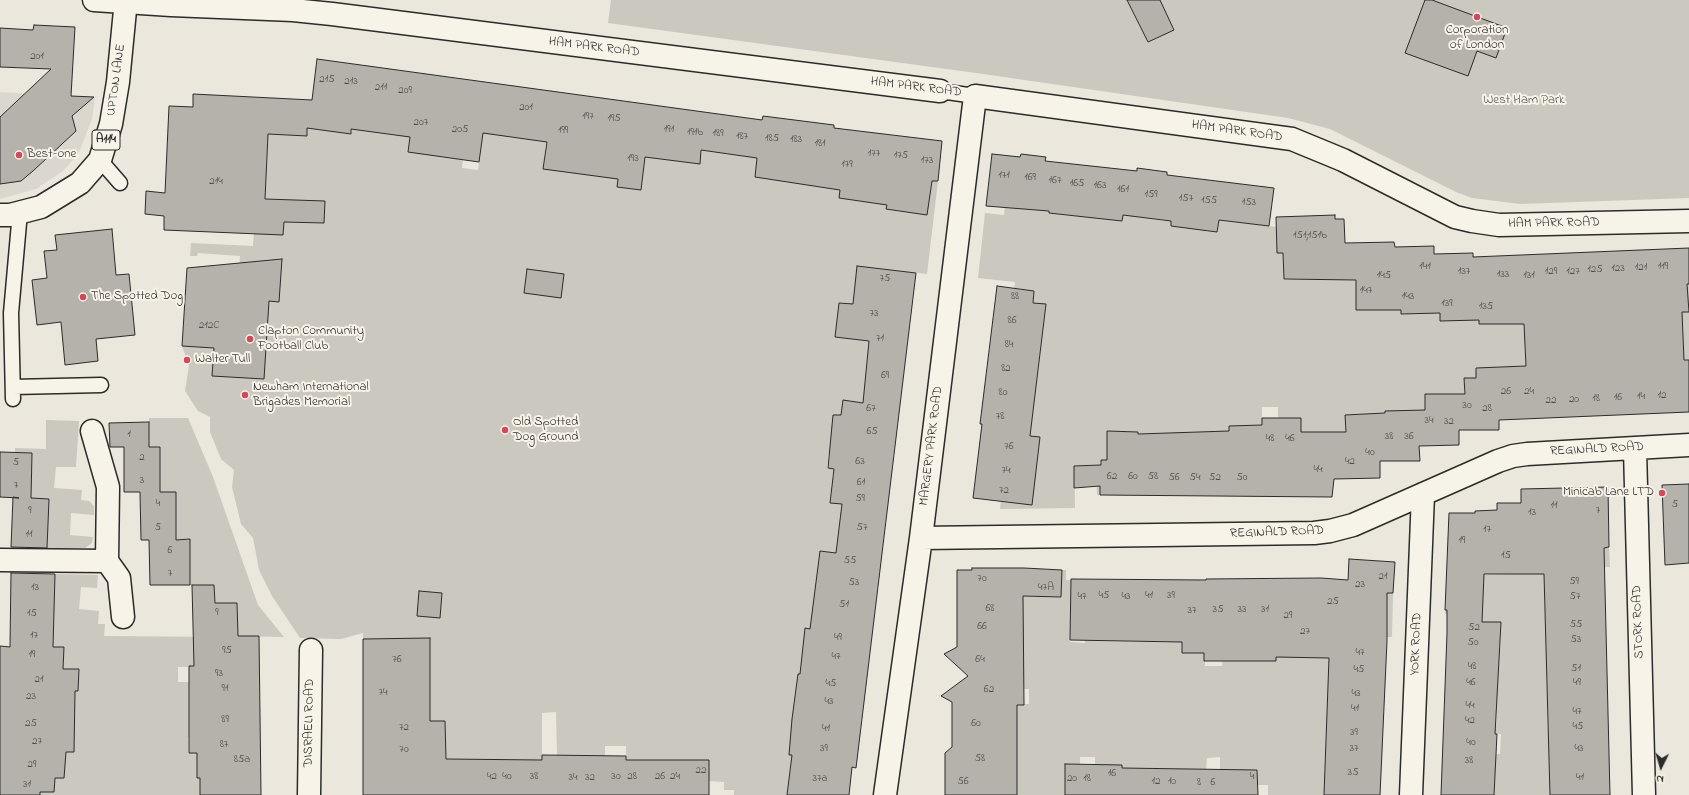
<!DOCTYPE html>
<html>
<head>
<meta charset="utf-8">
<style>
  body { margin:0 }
  #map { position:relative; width:1689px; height:795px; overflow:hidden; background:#ebe7dd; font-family:"Indie Flower",sans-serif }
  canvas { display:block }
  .north { position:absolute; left:1641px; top:747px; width:40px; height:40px; -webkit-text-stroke:3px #f7f3e8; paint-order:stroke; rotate:185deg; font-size:11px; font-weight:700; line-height:16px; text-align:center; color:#2b2b2b }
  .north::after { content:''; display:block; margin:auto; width:14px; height:18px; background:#2b2b2b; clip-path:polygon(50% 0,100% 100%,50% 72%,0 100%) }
</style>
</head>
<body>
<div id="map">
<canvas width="1689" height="795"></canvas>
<div class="north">N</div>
</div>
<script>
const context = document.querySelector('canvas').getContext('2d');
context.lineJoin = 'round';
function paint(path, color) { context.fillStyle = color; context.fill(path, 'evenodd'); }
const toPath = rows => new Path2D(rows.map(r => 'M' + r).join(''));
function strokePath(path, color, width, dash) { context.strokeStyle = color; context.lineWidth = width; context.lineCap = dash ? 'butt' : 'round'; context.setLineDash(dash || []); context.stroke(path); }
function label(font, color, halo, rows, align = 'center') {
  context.font = font + ' "Indie Flower",sans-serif'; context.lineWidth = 4; context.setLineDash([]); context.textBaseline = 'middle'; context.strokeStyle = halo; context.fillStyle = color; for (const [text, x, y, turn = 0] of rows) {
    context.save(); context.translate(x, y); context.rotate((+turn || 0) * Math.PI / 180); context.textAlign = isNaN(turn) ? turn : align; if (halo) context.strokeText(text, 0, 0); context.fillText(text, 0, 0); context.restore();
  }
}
const built = toPath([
  [0,92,95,98,92,119,80,150,72,161,63,171,36,189,0,199]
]);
const green = toPath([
  [611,0,1689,0,1689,198,1520,204,1472,198,1456,192,1330,129,1288,118,976,73,608,23],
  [364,65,372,66,364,130,410,136,408,152,464,149,462,168,478,170,485,116,491,117,496,83,507,85,502,124,509,126,508,137,527,139,545,130,551,90,553,91,543,168,597,137,602,97,604,98,599,138,619,173,617,187,641,190,647,145,699,163,706,117,708,118,703,150,751,157,757,119,762,120,755,177,796,182,891,175,886,209,927,215,932,181,938,181,927,274,857,266,873,307,839,303,835,337,869,341,868,349,906,353,906,358,869,354,863,403,843,401,841,415,833,415,832,430,859,456,829,453,827,468,859,472,833,474,830,503,855,505,853,521,840,520,838,534,851,536,848,554,820,551,839,632,805,628,833,678,798,674,789,755,821,758,813,772,790,769,787,795,734,795,734,790,724,790,724,782,709,781,709,760,693,760,693,794,638,794,638,760,626,760,626,746,605,746,605,793,563,762,563,755,557,755,556,712,542,713,542,760,402,780,363,780,363,773,446,757,445,721,402,721,403,684,430,684,430,652,403,652,403,638,363,639,363,633,341,639,300,638,272,596,259,570,253,538,241,524,232,487,234,470,221,459,210,432,210,417,198,411,185,391,189,366,182,346,214,348,212,375,239,271,240,256,198,253,197,256,190,256,191,243,253,246,254,233,283,234,284,222,324,223,325,201,265,199,268,134,307,136,308,100,312,99,310,113,351,134,355,99,360,100],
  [1171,181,1176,181,1171,226,1186,228,1188,216,1206,218,1205,231,1217,232,1223,184,1224,220,1276,227,1277,253,1283,253,1284,280,1315,279,1356,271,1357,310,1401,280,1401,314,1429,313,1429,280,1689,311,1687,284,1689,284,1689,360,1525,348,1526,366,1518,366,1491,397,1490,367,1476,368,1476,378,1464,378,1465,398,1455,413,1454,394,1425,394,1426,413,1386,411,1386,429,1374,414,1346,415,1346,445,1339,445,1340,479,1334,479,1336,461,1301,460,1301,419,1278,418,1278,407,1262,407,1262,460,1250,426,1229,426,1229,496,1219,432,1190,432,1190,460,1138,459,1138,432,1107,431,1107,460,1101,460,1100,495,1097,495,1096,465,1074,466,1075,508,1000,509,1001,501,1037,462,1040,438,1030,436,1034,400,1021,399,1036,388,1046,305,1033,303,1034,291,1014,288,1015,282,978,278,985,213,1004,215,1006,194,1024,209,1039,210,1040,199,1050,200,1049,213,1075,216,1077,203,1096,218,1122,221,1123,208,1152,212,1151,219,1165,221],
  [149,418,188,418,213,477,258,605,284,637,228,636,238,622,237,603,215,603,214,585,190,585,190,540,176,540,176,492,160,492,160,447,149,447],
  [46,420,79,421,76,467,56,467,54,488,82,490,81,500,89,501,94,506,94,515,71,513,70,535,93,537,92,543,85,548,47,549,49,499,31,498,32,453,15,452,15,448,46,449],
  [1484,547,1485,575,1513,574,1594,548,1609,547,1610,567,1552,568,1551,575,1544,575,1544,604,1572,604,1563,662,1546,662,1547,690,1574,690,1574,704,1547,705,1548,733,1575,733,1550,771,1550,795,1494,795,1496,754,1500,754,1501,734,1478,733,1478,728,1496,729,1497,700,1479,700,1481,650,1500,651,1501,623,1482,622,1445,614,1445,610,1477,611,1450,592,1446,592,1446,573,1464,573],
  [1062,570,1066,570,1066,580,1071,580,1070,642,1085,643,1085,613,1101,613,1101,641,1182,642,1182,653,1202,653,1202,580,1206,580,1205,666,1222,666,1223,654,1260,661,1276,661,1276,652,1387,593,1393,593,1392,637,1383,637,1328,686,1324,795,1268,795,1268,785,1258,785,1257,770,1247,770,1220,795,1220,757,1207,758,1206,771,1192,795,1164,768,1147,768,1147,795,1122,784,1122,765,1101,765,1095,795,1095,757,1080,757,1080,764,1065,764,1065,795,1017,795,1017,740,1000,740,961,704,1029,704,1029,689,1008,689,1008,660,1024,660,1024,646,970,646,994,605,1032,579,1031,597,1061,597],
  [55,574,98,575,97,588,81,587,79,609,99,611,98,624,105,624,104,636,219,637,219,666,178,667,178,682,191,682,220,737,188,737,188,753,222,753,226,778,200,795,40,795,40,792,54,792,55,778,66,752,74,752,74,733,62,691,78,691,79,669,53,669,37,662,63,662,64,647,15,647,14,642,53,643]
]);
const building = toPath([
  [1127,0,1160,0,1174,30,1148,42,1127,0],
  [1425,0,1432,0,1507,28,1496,58,1477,51,1468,76,1405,53,1425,0],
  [34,25,75,27,71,96,94,97,72,116,76,131,33,171,21,181,0,184,0,117,51,69,0,67,0,28,33,30,34,25],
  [317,59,762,120,763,116,834,125,834,128,942,141,938,181,932,181,927,215,886,209,887,205,839,198,840,190,755,177,757,158,701,150,700,164,645,157,641,190,617,187,618,179,543,169,547,142,483,133,479,162,408,152,410,137,351,129,351,134,307,128,307,136,268,134,265,199,325,201,324,223,284,222,283,235,164,230,164,216,145,214,146,191,165,193,169,106,193,107,193,94,312,100,317,59],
  [992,154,1020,157,1021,154,1046,157,1045,161,1137,171,1137,168,1167,172,1167,175,1274,188,1269,226,1219,220,1217,232,1171,226,1171,221,1123,215,1122,221,1049,213,1049,211,986,206,992,154],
  [1335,215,1335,219,1344,219,1345,243,1394,242,1395,247,1434,246,1434,254,1473,253,1473,257,1689,248,1689,284,1687,284,1689,312,1682,312,1684,360,1689,360,1689,412,1499,420,1499,430,1459,430,1459,445,1419,446,1420,461,1380,461,1380,478,1334,479,1332,497,1100,495,1100,486,1074,488,1074,466,1101,465,1101,460,1107,460,1107,431,1138,432,1138,434,1229,431,1229,426,1262,425,1262,418,1301,418,1301,432,1346,432,1345,415,1385,413,1385,411,1425,410,1425,394,1465,394,1464,378,1476,378,1476,368,1526,366,1524,324,1479,324,1479,320,1440,321,1440,313,1401,314,1401,310,1356,310,1356,280,1284,279,1283,253,1277,253,1276,217,1335,215],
  [112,229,116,275,129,274,135,335,96,339,98,361,65,365,61,322,37,325,32,280,47,278,44,251,57,250,55,235,112,229],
  [282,259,279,302,269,301,264,379,212,376,214,348,182,346,187,268,282,259],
  [857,266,916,273,856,768,852,767,849,795,787,795,792,755,789,755,792,719,798,674,800,674,805,628,810,629,820,551,836,553,842,504,830,503,834,469,828,468,833,415,841,415,843,400,863,403,869,341,835,337,839,303,853,304,857,266],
  [527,269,564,274,561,298,524,293,527,269],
  [997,286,1034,291,1033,303,1046,304,1030,436,1040,437,1032,505,973,498,982,424,980,424,997,286],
  [149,422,149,447,160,447,160,492,176,492,176,540,190,539,190,585,150,585,149,540,141,540,140,492,124,492,124,447,110,447,109,423,149,422],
  [0,452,32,453,31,498,49,499,47,548,11,547,13,497,19,498,0,497,0,452],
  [1689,484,1689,563,1665,565,1662,485,1689,484],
  [1608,487,1609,547,1604,548,1610,795,1550,795,1544,574,1484,574,1482,622,1501,622,1495,734,1497,734,1494,795,1441,795,1447,633,1447,610,1445,610,1449,513,1475,513,1475,511,1497,510,1497,503,1521,503,1521,489,1608,487],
  [1349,559,1395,562,1393,593,1387,593,1387,641,1380,795,1324,795,1329,658,1276,657,1276,661,1204,661,1204,653,1182,653,1182,642,1070,640,1071,579,1206,580,1206,579,1321,578,1348,580,1349,559],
  [972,568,1024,568,1062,570,1061,597,1023,596,1024,705,1017,705,1017,795,945,795,945,753,952,747,952,702,941,696,968,676,944,654,957,647,957,570,972,570,972,568],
  [11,573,55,574,53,647,64,647,63,669,79,669,78,691,75,691,74,752,66,752,64,778,55,778,54,792,40,792,40,795,0,795,0,646,10,647,11,573],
  [192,585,214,585,215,603,237,603,238,636,259,636,261,795,200,795,200,778,197,778,197,753,189,753,189,666,194,666,192,585],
  [419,591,442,593,440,618,417,616,419,591],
  [430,638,430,721,445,721,446,759,542,760,542,755,626,756,626,760,709,760,709,795,363,795,363,639,430,638],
  [1065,764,1122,765,1122,768,1257,770,1258,795,1065,795,1065,764]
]);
const service = toPath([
  [940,91,975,96],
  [100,160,120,183],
  [13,387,101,385],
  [13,399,11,313,20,212]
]);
const minor = toPath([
  [94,0,171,5,293,10,332,14,940,91],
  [92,431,108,487,107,561,119,578,123,617],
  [1635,449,1644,795],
  [921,538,1314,533,1330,531,1353,525,1498,461,1513,456,1527,454,1689,445],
  [0,560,107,561],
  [309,795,311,650],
  [885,795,921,538,975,96,1292,139,1343,160,1455,217,1472,221,1499,225,1689,221],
  [1411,795,1423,494]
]);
const primary = toPath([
  [0,215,10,215,41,207,80,183,100,160,111,124,118,82,126,0]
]);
const markers = [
  [1477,17,4,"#d1495b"],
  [19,155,4,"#d1495b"],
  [83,297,4,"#d1495b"],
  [250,339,4,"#d1495b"],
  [187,360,4,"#d1495b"],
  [245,395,4,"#d1495b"],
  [505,430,4,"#d1495b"],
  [1662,493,4,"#d1495b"]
];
const numberNames = [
  ["201",37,57],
  ["215",327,80],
  ["213",351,82],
  ["211",381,88],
  ["209",405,91],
  ["201",526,108],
  ["197",588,117],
  ["195",614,119],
  ["207",421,123],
  ["205",460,130],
  ["191",669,130],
  ["199",563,131],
  ["191b",695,133],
  ["189",718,134],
  ["187",742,137],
  ["185",772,139],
  ["183",796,140],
  ["181",820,144],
  ["177",874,154],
  ["175",901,156],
  ["193",633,159],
  ["173",927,161],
  ["179",847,165],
  ["171",1004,176],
  ["169",1030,178],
  ["167",1055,181],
  ["214",216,182],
  ["165",1077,184],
  ["163",1100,186],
  ["161",1123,190],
  ["159",1151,195],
  ["157",1186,199],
  ["155",1209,201],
  ["153",1249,203],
  ["151;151b",1310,236],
  ["141",1425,267],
  ["119",1663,267],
  ["121",1641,268],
  ["123",1618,269],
  ["125",1595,270],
  ["137",1464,272],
  ["129",1551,272],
  ["127",1573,272],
  ["133",1503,275],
  ["145",1384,276],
  ["131",1529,276],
  ["75",885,279],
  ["147",1366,291],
  ["88",1015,297],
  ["143",1408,297],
  ["139",1447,304],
  ["135",1486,307],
  ["73",874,314],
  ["86",1012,321],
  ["212C",209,326],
  ["71",880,339],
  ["84",1009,345],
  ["82",1006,369],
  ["69",885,376],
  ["26",1506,392],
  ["24",1529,392],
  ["80",1003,393],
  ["12",1662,396],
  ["14",1641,397],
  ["16",1618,398],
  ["18",1596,399],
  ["20",1574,400],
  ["22",1551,401],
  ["30",1467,406],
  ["67",871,409],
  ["28",1487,409],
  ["78",1000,417],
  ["34",1429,421],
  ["32",1449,422],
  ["65",872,432],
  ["1",129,435],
  ["38",1389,437],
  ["36",1409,437],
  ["48",1270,439],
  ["46",1290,439],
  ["76",1009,447],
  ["40",1370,453],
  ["2",142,458],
  ["63",860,462],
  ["42",1350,462],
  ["5",16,463],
  ["44",1318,470],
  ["74",1006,471],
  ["62",1112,477],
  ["60",1133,477],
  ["58",1153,477],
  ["56",1174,478],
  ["54",1195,478],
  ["52",1215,478],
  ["50",1242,478],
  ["3",142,481],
  ["61",861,483],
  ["7",16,486],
  ["72",1004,491],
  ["59",860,499],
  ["4",158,504],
  ["5",1675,505],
  ["11",1554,506],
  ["9",30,511],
  ["7",1598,511],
  ["13",1532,513],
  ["5",158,528],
  ["57",862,528],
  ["17",1487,530],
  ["11",29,535],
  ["19",1462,541],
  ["6",170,551],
  ["15",1506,556],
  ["55",850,561],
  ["7",170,574],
  ["21",1383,577],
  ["70",982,579],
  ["59",1574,582],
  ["53",854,583],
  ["23",1360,585],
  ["13",35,588],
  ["47A",1046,588],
  ["45",1104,596],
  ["41",1149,596],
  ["39",1171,596],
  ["47",1082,597],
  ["43",1126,597],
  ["57",1575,597],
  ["25",1333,602],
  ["51",844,605],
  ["68",990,609],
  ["35",1218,610],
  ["33",1242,610],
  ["31",1265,610],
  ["37",1192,611],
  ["9",217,613],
  ["15",32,614],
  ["29",1288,616],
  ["55",1576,625],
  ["66",982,627],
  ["52",1474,628],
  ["27",1305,632],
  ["17",34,636],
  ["49",838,638],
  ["53",1576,640],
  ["50",1473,643],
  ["95",227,651],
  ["47",1360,653],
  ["19",32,655],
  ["47",836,657],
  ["76",397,660],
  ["64",980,660],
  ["48",1472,667],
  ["51",1576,669],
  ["45",1359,670],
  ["93",219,674],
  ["21",39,680],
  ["46",1471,683],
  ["49",1577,683],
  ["45",831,684],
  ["91",225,689],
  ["62",989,690],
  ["74",383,693],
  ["43",1356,694],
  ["23",31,697],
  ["43",829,702],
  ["44",1470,706],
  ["41",1355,709],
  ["47",1577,712],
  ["89",225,720],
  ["42",1470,721],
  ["25",31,724],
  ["60",976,724],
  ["45",1578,727],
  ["72",404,728],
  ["41",826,729],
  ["39",1354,733],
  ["27",37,742],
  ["40",1471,743],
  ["87",224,745],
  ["39",824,749],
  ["37",1354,749],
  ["43",1579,749],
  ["70",404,750],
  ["58",980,759],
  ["85a",242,760],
  ["38",1469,761],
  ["29",32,765],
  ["22",701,771],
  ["35",1353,773],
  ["16",1112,774],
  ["42",492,777],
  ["40",507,777],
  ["38",534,777],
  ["30",616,777],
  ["28",632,777],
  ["26",660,777],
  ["24",675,777],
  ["4",1252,777],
  ["34",573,778],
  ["32",590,778],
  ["41",1580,778],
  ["37a",820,779],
  ["20",1072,779],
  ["18",1087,779],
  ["56",963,782],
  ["12",1156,782],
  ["10",1172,782],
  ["8",1199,783],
  ["6",1213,783],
  ["31",27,785]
];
const shields = [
  [106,140,28]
];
const shieldNames = [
  ["A114",106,140]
];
const poiNames = [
  ["Corporation",1477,31,"center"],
  ["of London",1477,46,"center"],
  ["Best-one",27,155],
  ["The Spotted Dog",91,297],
  ["Clapton Community",258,332],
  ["Football Club",258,347],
  ["Walter Tull",195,360],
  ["Newham International",253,388],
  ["Brigades Memorial",253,403],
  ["Old Spotted",513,423],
  ["Dog Ground",513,438],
  ["Minicab Lane LTD",1654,493,"right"]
];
const streetNames = [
  ["HAM PARK ROAD",594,48,7],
  ["UPTON LANE",117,80,-82],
  ["HAM PARK ROAD",916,88,7],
  ["HAM PARK ROAD",1237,132,8],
  ["HAM PARK ROAD",1554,224,-1],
  ["MARGERY PARK ROAD",932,446,-83],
  ["REGINALD ROAD",1597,450,-3],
  ["REGINALD ROAD",1277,533,-2],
  ["STORK ROAD",1639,622,-92],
  ["YORK ROAD",1417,644,-88],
  ["DISRAELI ROAD",310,723,-89]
];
const parkNames = [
  ["West Ham Park",1524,101]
];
paint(built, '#dbd7ce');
paint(green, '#cbc8bf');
paint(building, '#b5b2ab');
strokePath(building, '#2b2b2b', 1);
strokePath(service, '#2b2b2b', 17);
strokePath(minor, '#2b2b2b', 25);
strokePath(primary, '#2b2b2b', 25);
strokePath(service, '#f7f3e8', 14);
strokePath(minor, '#f7f3e8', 22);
strokePath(primary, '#f7f3e8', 22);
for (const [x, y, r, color] of markers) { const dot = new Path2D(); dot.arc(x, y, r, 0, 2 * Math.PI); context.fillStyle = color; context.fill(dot); strokePath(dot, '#f7f3e8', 1.5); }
label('11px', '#4e4d4b', null, numberNames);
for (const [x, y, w] of shields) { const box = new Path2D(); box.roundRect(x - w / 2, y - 10, w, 20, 3); context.fillStyle = '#f7f3e8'; context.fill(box); strokePath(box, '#2b2b2b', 1); }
label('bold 12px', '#2b2b2b', null, shieldNames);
label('13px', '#2b2b2b', '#f7f3e8', poiNames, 'left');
label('13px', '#2b2b2b', '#f7f3e8', streetNames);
label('13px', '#535250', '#f7f3e8', parkNames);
</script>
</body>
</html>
